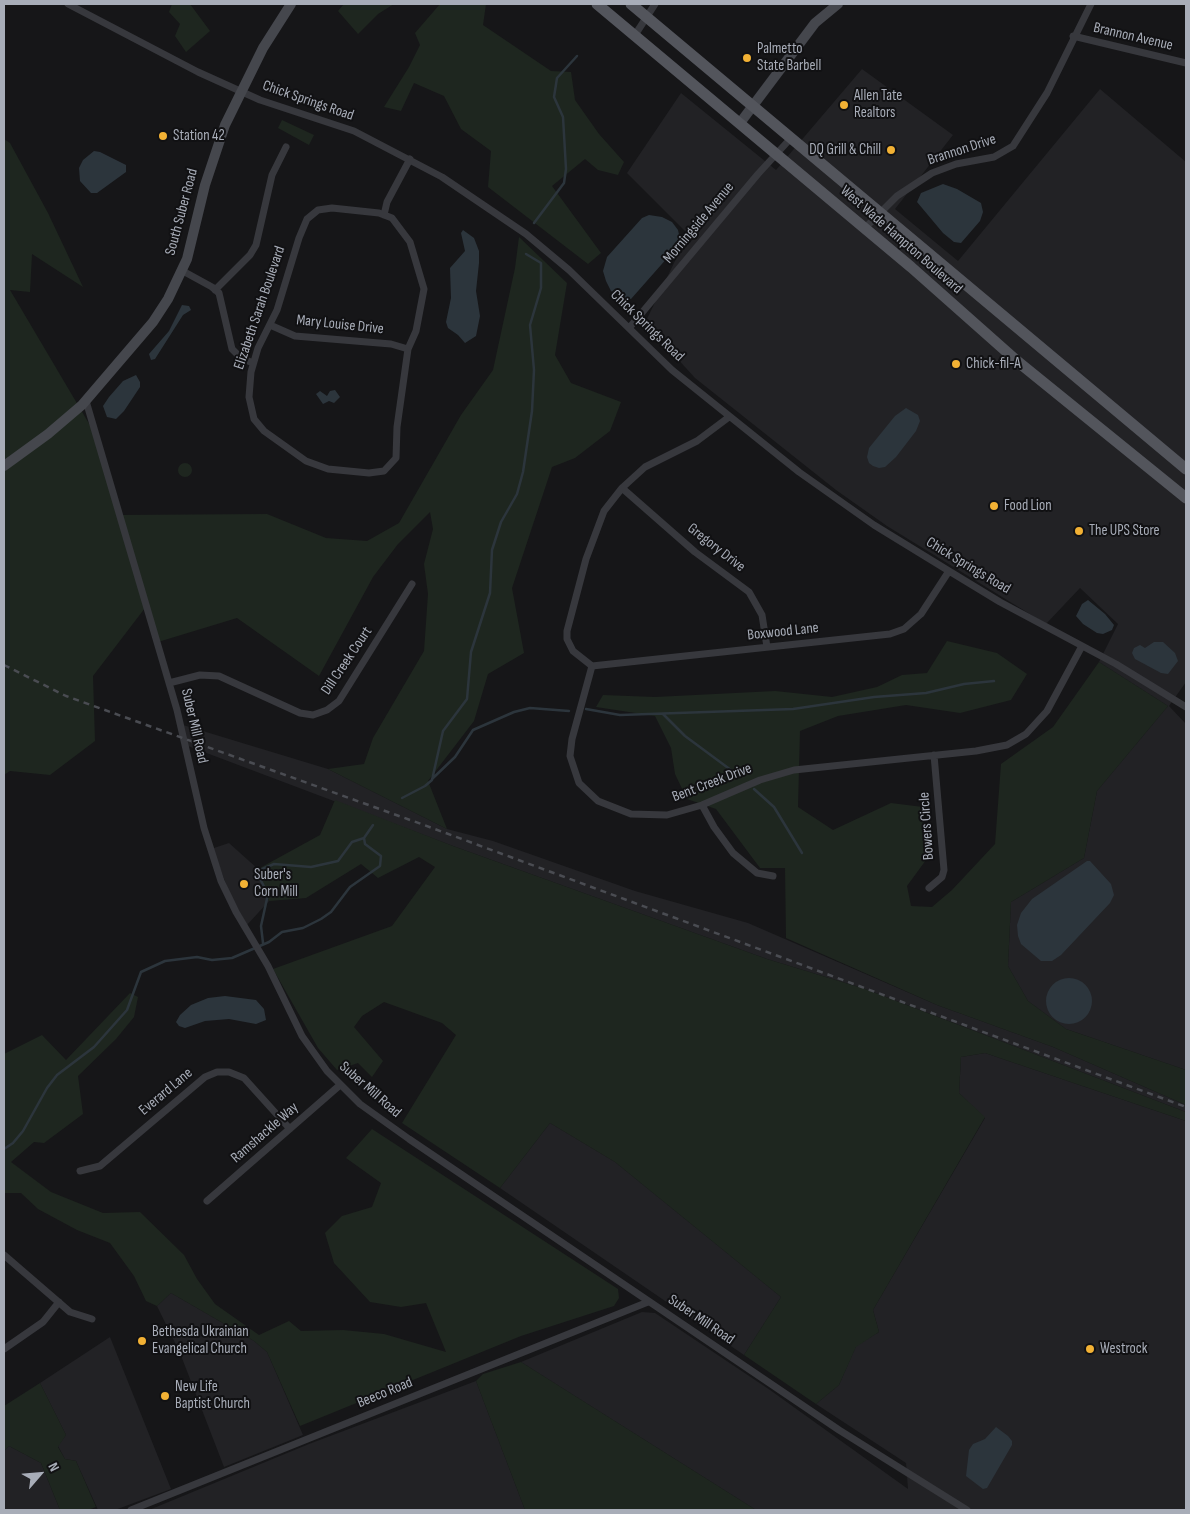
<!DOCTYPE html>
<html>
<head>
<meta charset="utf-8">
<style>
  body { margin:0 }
  #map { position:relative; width:1190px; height:1514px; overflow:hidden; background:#161618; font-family:"Sofia Sans Condensed",sans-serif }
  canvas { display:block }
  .frame { position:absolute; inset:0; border:5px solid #a8adb8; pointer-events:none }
  .north { position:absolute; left:15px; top:1449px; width:50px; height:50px; -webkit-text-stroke:4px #111113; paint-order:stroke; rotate:63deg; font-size:14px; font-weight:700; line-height:20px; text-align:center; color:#a8adb8 }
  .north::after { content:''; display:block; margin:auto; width:18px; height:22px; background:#a8adb8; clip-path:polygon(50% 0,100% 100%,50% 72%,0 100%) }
</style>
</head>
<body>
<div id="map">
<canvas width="1190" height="1514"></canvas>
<div class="frame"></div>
<div class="north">N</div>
</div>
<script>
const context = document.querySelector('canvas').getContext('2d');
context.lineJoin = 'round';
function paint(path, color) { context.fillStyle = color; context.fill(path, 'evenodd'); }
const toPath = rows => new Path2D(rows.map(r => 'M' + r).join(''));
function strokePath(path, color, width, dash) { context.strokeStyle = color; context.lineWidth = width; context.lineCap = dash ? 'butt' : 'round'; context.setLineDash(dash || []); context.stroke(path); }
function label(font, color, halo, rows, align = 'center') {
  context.font = font + ' "Sofia Sans Condensed",sans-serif'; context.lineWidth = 4; context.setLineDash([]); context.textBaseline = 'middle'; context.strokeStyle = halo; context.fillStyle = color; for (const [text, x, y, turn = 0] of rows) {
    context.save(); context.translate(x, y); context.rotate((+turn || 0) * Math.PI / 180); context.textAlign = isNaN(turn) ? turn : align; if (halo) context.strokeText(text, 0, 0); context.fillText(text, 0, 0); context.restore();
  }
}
const built = toPath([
  [862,69,953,135,895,209,958,261,1100,89,1186,162,1186,682,1169,706,1186,724,1186,1070,1066,1029,1028,1001,1008,966,1011,902,1084,858,1097,791,1168,706,1099,662,1118,624,1080,588,1046,624,887,526,836,490,695,378,645,323,688,234,627,173,681,93,776,170],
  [183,725,328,769,447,829,493,841,635,891,748,923,937,1005,1053,1047,1186,1105,1186,1112,865,989,767,959,453,846,188,746],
  [229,843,258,869,269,901,247,925,231,897,214,852,214,848],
  [985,1053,1186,1121,1186,1510,756,1510,521,1362,642,1312,655,1313,770,1390,908,1489,906,1463,816,1404,839,1385,856,1346,879,1332,873,1310,985,1118,959,1093,961,1057],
  [550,1123,615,1162,781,1297,744,1355,500,1188],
  [171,1293,254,1341,267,1352,303,1435,224,1467,180,1353,157,1306],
  [110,1337,171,1489,115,1510,98,1510,76,1461,65,1459,58,1446,66,1435,40,1383],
  [476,1381,525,1510,149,1510,309,1444],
  [9,1446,41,1463,60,1510,4,1510,4,1451]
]);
const green = toPath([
  [172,4,190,4,210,31,186,52,175,36,180,24,169,12],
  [344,4,394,4,378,14,358,34,338,11],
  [440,4,486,4,483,25,551,71,571,72,575,100,599,134,624,162,618,175,598,170,585,159,552,186,601,253,588,264,488,187,491,151,461,129,444,96,414,83,401,111,384,107,409,67,420,45,415,33],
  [282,120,314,135,309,145,278,128],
  [4,139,10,143,48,213,83,287,32,254,30,292,10,290,91,427,117,515,267,514,326,538,367,541,399,523,461,415,493,370,515,268,519,237,567,283,555,355,571,383,621,402,610,431,575,458,552,467,512,588,524,653,488,674,474,721,428,781,447,829,328,769,364,764,373,738,424,651,428,594,424,564,433,529,430,512,398,544,373,577,319,676,237,618,158,642,145,608,93,676,95,741,50,775,10,771,4,775],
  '178 470a7 7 0 1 1 14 0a7 7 0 1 1-14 0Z',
  [947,641,997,653,1027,674,1011,700,960,713,906,705,838,716,800,731,798,807,833,830,891,803,923,807,926,860,907,886,911,906,932,907,952,890,995,844,1001,764,1053,727,1099,662,1168,706,1097,791,1084,858,1011,902,1008,966,1028,1001,1066,1029,1186,1070,1186,1105,1053,1047,937,1005,786,938,785,868,760,868,716,809,687,799,675,774,671,748,655,716,596,707,603,695,655,697,775,691,832,697,877,687,902,675,927,673],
  [335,800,453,846,767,959,865,989,1186,1112,1186,1121,985,1053,961,1057,959,1093,985,1117,873,1310,879,1332,856,1347,839,1385,816,1404,744,1355,781,1297,615,1162,550,1123,500,1188,402,1123,456,1035,442,1023,384,1002,362,1016,354,1027,383,1061,372,1077,358,1063,337,1070,318,1048,273,969,392,926,435,867,419,857,378,878,361,864,306,898,269,901,258,869,320,835],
  [130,993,138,997,134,1017,116,1039,78,1076,83,1114,44,1143,34,1142,11,1162,51,1192,103,1213,140,1212,184,1255,197,1279,215,1304,259,1335,289,1321,301,1331,343,1330,384,1334,446,1352,426,1303,401,1307,370,1302,334,1263,325,1233,342,1216,372,1207,381,1183,346,1158,372,1129,618,1289,619,1298,614,1306,521,1336,300,1426,267,1352,254,1341,171,1293,157,1306,146,1301,134,1276,110,1243,77,1230,38,1209,21,1193,4,1193,4,1054,42,1035,66,1060],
  [521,1362,756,1510,525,1510,476,1381,483,1374],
  [40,1383,66,1435,58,1447,65,1459,76,1461,96,1507,88,1510,60,1510,41,1463,9,1446,4,1451,4,1406]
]);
const water = toPath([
  [94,151,100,152,126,165,126,172,97,193,91,193,80,181,79,168,83,160],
  [943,184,957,189,981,203,983,212,980,221,961,243,954,242,943,233,917,202,921,193],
  [649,215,662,217,672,222,678,230,680,239,676,248,631,299,625,300,611,291,606,281,603,271,607,257,642,218],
  [463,230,474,238,479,251,479,263,476,291,480,316,476,336,465,343,458,335,448,328,446,322,451,298,450,268,465,251,461,233],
  [182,305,189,306,191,310,183,315,155,359,151,360,149,354,169,331],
  [136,375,140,382,140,387,124,411,116,419,107,417,103,406,109,397,123,381],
  [335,390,340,397,334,403,329,401,323,404,316,394,320,391,327,396,330,391],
  [906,408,918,415,920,421,916,431,896,457,885,467,879,468,873,466,869,463,867,457,869,448,895,416],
  [1088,600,1105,614,1114,625,1112,630,1103,634,1097,633,1083,624,1076,616,1082,604],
  [1154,642,1163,642,1175,653,1178,661,1168,674,1161,673,1135,659,1132,653,1134,648,1140,645,1145,648],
  [1087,861,1090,861,1111,884,1114,895,1110,903,1061,955,1052,961,1041,961,1021,944,1018,936,1017,925,1021,913,1032,899],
  '1046 1001a23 23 0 1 1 46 0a23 23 0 1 1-46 0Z',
  [225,996,256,1000,264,1009,266,1020,256,1024,229,1019,205,1021,185,1028,179,1026,176,1022,180,1015,191,1005,208,998],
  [996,1427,1008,1436,1012,1441,1012,1445,987,1488,983,1489,966,1476,969,1450,973,1444,985,1439]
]);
const stream = toPath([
  [534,223,564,183,566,169,563,117,554,97,557,78,577,56],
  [586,709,620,715,793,709,874,697,926,693,964,684,994,681],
  [663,714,685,736,739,776],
  [432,779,455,757,473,730,514,712,530,708,569,711],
  [754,789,774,807,802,853],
  [402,798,425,786,432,780,443,731,467,699,471,652,490,593,492,550,501,522,517,494,523,472,532,411,534,370,530,325,541,288,541,263,526,254],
  [263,943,261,926,268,894,259,877,260,870,274,864,311,867,338,861,352,842,364,838],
  [4,1149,13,1143,23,1131,47,1088,57,1075,94,1047,127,1010,141,972,165,961,197,957,212,960,232,958,269,942,282,932,303,928,321,919,331,912,350,887,380,866,381,856,365,844,364,838,373,825]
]);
const street = toPath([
  [68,4,198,72,260,100,354,131,442,177,526,234,569,270,672,370,799,472,874,525,949,571,1000,602,1116,664,1186,707],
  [635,35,655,4],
  [1073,36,1186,63],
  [332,208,379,213,392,218,410,242,424,289,416,331,408,349,397,427,396,458,384,471,369,473,328,469,306,461,264,431,254,419,249,397,251,372,258,348,277,310,299,238,307,219,318,210,332,208],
  [384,215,387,202,410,159],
  [865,228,897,196,932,173,956,164,994,157,1013,146,1047,93,1091,4],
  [181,270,212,287,219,293,232,349,241,358,253,363],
  [215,290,250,255,256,245,272,175,286,147],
  [270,325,295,336,391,344,408,349],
  [630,327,758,174,791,138],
  [86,401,177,710,204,828,221,881,236,912,268,966,302,1036,327,1071,360,1104,409,1139,839,1430,967,1510],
  [729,417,697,441,645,467,622,488,604,511,586,559,567,631,567,639,573,651,592,666,572,739,570,756,579,783,598,801,631,814,667,815,702,805,760,780,794,770,976,751,1007,745,1026,734,1047,711,1082,646],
  [622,488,695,552,749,592,762,615,767,647],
  [592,666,890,634,904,629,921,614,949,571],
  [169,683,200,675,219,676,300,713,313,715,327,710,339,701,412,584],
  [702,805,714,827,733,853,757,873,773,876],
  [929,888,942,877,944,870,934,755],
  [80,1171,100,1166,205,1077,217,1072,229,1072,244,1078,290,1129],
  [207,1201,340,1085],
  [4,1255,70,1312,92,1319],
  [4,1349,43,1322,59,1302],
  [131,1510,648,1302]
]);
const secondary = toPath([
  [740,123,815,23,838,4],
  [4,466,48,434,82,405,153,322,168,299,187,259,205,185,225,125,263,48,291,4]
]);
const primary = toPath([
  [597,4,911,267,1017,361,1186,498],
  [631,4,1186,469]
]);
const rail = toPath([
  [4,665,66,696,424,825,1186,1107]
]);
const markers = [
  [747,58,5,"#f2b134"],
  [844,105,5,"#f2b134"],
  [163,136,5,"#f2b134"],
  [891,150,5,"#f2b134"],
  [956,364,5,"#f2b134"],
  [994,506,5,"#f2b134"],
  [1079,531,5,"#f2b134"],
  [244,884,5,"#f2b134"],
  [142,1341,5,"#f2b134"],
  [1090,1349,5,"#f2b134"],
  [165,1396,5,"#f2b134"]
];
const streetNames = [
  ["Brannon Avenue",1133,37,13],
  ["Chick Springs Road",308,101,19],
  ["Brannon Drive",962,150,-18],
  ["South Suber Road",182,212,-75],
  ["Morningside Avenue",699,223,-50],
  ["West Wade Hampton Boulevard",901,240,41],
  ["Elizabeth Sarah Boulevard",260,308,-71],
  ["Mary Louise Drive",340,325,6],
  ["Chick Springs Road",647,326,44],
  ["Gregory Drive",716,548,38],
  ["Chick Springs Road",968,566,31],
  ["Boxwood Lane",783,632,-6],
  ["Dill Creek Court",347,661,-56],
  ["Suber Mill Road",194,726,77],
  ["Bent Creek Drive",712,783,-21],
  ["Bowers Circle",927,826,-94],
  ["Suber Mill Road",370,1090,41],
  ["Everard Lane",166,1092,-40],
  ["Ramshackle Way",265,1133,-41],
  ["Suber Mill Road",701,1320,34],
  ["Beeco Road",385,1393,-22]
];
const poiNames = [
  ["Palmetto",757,49],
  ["State Barbell",757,66],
  ["Allen Tate",854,96],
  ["Realtors",854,113],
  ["Station 42",173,136],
  ["DQ Grill & Chill",881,150,"right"],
  ["Chick-fil-A",966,364],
  ["Food Lion",1004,506],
  ["The UPS Store",1089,531],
  ["Suber's",254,875],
  ["Corn Mill",254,892],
  ["Bethesda Ukrainian",152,1332],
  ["Evangelical Church",152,1349],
  ["Westrock",1100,1349],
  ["New Life",175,1387],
  ["Baptist Church",175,1404]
];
paint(built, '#222225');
paint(green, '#1e261f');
paint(water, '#2c353c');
strokePath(stream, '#2c353c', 2.5);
strokePath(street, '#37383d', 7);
strokePath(secondary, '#45474d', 10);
strokePath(primary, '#53555c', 11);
strokePath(rail, '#4a4c52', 2.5, [6, 5]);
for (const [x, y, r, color] of markers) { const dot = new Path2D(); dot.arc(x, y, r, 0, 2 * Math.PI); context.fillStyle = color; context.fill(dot); strokePath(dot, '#111113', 2); }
label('15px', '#a8adb8', '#111113', streetNames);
label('15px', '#a8adb8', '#111113', poiNames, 'left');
</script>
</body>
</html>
